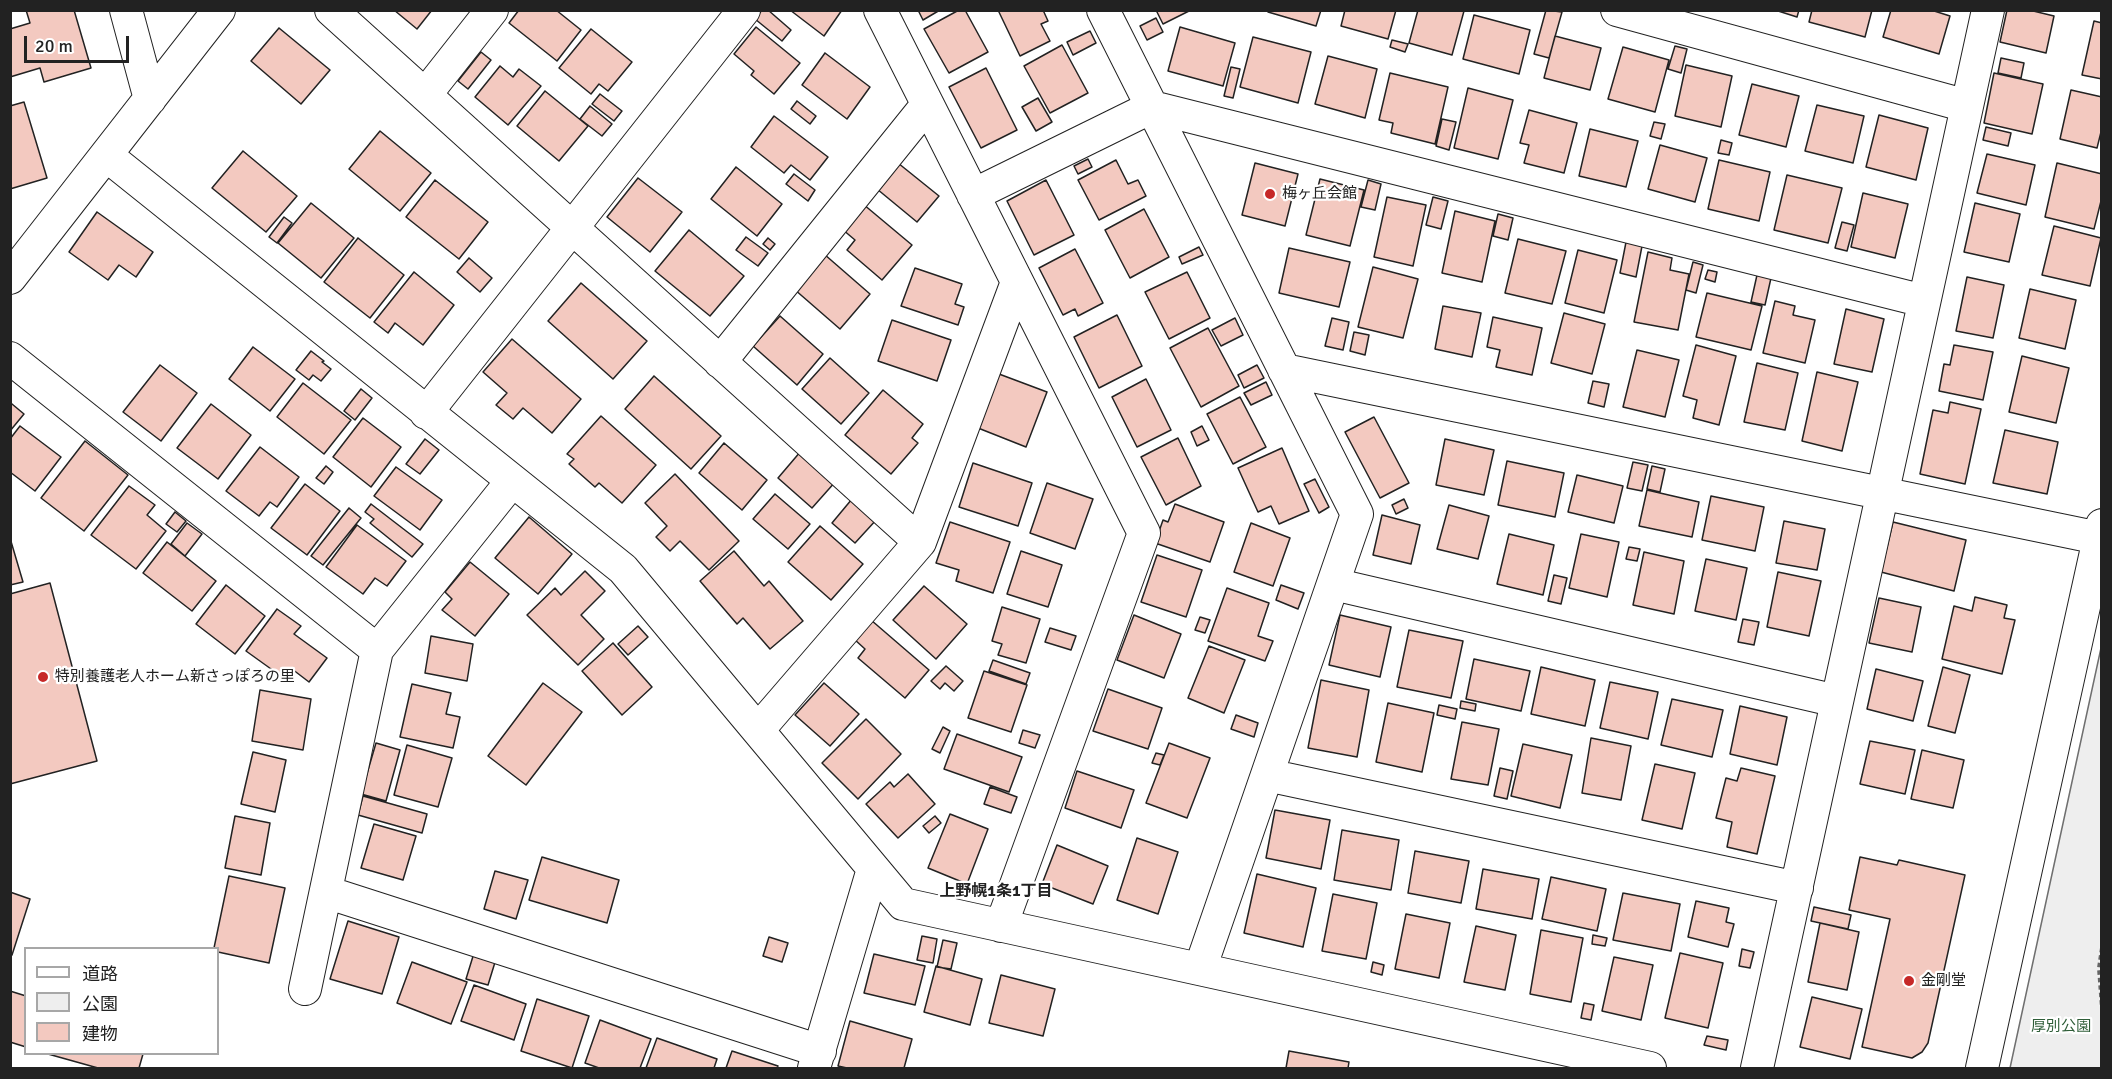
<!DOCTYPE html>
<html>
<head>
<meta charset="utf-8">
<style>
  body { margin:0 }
  #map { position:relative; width:2112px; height:1079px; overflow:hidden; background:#fff; font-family:Signika,"Noto Sans JP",sans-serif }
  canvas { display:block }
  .frame { position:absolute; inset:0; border:12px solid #222; pointer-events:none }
  .legend { position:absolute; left:24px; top:947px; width:195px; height:108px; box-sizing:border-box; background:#fff; border:2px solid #a7a7a7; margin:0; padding:8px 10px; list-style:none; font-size:18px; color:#222 }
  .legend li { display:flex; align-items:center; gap:12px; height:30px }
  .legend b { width:30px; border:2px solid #a7a7a7 }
  .scale { position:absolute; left:24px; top:36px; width:105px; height:27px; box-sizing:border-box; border:3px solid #222; border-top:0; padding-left:8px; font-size:18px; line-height:21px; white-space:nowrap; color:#222; -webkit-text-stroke:4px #fff; paint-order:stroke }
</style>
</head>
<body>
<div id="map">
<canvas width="2112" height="1079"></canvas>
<div class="frame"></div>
<ul class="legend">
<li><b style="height:8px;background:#fff"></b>道路</li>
<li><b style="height:16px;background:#eee"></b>公園</li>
<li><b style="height:16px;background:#f3c9c0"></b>建物</li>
</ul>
<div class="scale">20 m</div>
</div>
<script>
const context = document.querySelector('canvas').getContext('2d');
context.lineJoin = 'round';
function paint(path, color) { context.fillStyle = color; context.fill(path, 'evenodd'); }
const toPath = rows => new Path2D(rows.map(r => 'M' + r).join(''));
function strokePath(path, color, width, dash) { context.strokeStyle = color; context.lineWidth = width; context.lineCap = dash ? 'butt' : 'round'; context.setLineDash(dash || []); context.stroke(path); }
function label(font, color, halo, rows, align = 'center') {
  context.font = font + ' Signika,"Noto Sans JP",sans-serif'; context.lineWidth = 4.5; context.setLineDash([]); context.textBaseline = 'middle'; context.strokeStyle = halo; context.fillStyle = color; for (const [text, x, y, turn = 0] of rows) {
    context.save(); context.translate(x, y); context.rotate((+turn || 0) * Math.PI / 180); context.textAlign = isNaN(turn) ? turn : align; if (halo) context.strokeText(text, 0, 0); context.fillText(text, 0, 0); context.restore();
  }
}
const green = toPath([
  [2101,648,2101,1068,2010,1068,2101,648]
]);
const building = toPath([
  [26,10,74,10,91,68,44,82,40,68,10,77,10,29,30,23,26,10],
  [394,10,432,10,417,29,394,10],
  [519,10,556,10,581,30,557,61,509,23,519,10],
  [762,10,768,10,791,30,782,41,755,19,762,10],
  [790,10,842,10,824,36,790,10],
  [918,10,940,10,923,20,918,10],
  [959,10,965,10,988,52,949,73,924,29,959,10],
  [998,10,1043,10,1048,21,1041,24,1050,41,1020,56,998,10],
  [1156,10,1188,10,1189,11,1163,24,1156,10],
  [1268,10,1321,10,1316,26,1268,12,1268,10],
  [1345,10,1396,10,1388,39,1341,26,1345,10],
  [1418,10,1464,11,1452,55,1409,43,1418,10],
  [1546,10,1562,12,1549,58,1534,54,1546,10],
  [1775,10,1799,10,1797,17,1775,10],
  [1812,10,1872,10,1865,37,1809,22,1812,10],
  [1891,10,1931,10,1950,16,1939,54,1883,37,1891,10],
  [2007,10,2029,10,2054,16,2046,53,2000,42,2007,10],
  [1474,15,1530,30,1519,74,1463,59,1474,15],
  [1156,18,1163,32,1147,40,1140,26,1156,18],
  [2094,21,2102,23,2102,79,2082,75,2094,21],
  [756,27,800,63,774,94,751,75,754,71,734,54,756,27],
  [1180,27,1235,43,1223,86,1168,71,1180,27],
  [279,28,330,70,301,104,251,61,279,28],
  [591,29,632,62,608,91,599,84,591,94,559,68,591,29],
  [1090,31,1096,43,1073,55,1067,42,1090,31],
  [1555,36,1601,48,1590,90,1544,78,1555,36],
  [1253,37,1311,52,1298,103,1240,87,1253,37],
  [1392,40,1408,44,1405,52,1390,47,1392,40],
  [1062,45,1088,93,1050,113,1024,66,1062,45],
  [1675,46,1687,49,1681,73,1668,69,1675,46],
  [1623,47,1669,60,1655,112,1608,99,1623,47],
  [481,52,491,60,468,89,458,81,481,52],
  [825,53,870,87,847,119,802,85,825,53],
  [1328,56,1377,69,1365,118,1315,104,1328,56],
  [2001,58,2024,63,2021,78,1998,73,2001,58],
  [1686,65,1732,76,1721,127,1675,116,1686,65],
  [500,66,513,77,519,69,541,86,508,125,475,97,500,66],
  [1231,67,1240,69,1233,98,1224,96,1231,67],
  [986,68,1017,130,981,148,949,87,986,68],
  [1390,73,1448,87,1435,144,1391,133,1393,123,1379,120,1390,73],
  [1994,73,2043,84,2032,134,1984,123,1994,73],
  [1752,84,1799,96,1786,147,1739,135,1752,84],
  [1468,88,1513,100,1498,159,1454,148,1468,88],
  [2071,90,2102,97,2102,128,2097,148,2060,139,2071,90],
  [545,91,588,126,559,161,517,126,545,91],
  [600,94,622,111,614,121,592,104,600,94],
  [1038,98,1052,122,1036,131,1022,107,1038,98],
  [797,101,816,116,810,124,791,109,797,101],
  [24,102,47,178,10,189,10,106,24,102],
  [1817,105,1864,116,1853,163,1805,151,1817,105],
  [590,106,612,124,602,136,580,119,590,106],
  [1529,110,1577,123,1564,173,1524,163,1529,145,1520,143,1529,110],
  [1879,115,1928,128,1916,180,1866,167,1879,115],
  [774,116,828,157,810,180,791,165,784,173,751,147,774,116],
  [1442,119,1456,122,1449,150,1436,146,1442,119],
  [1654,122,1665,124,1661,139,1650,136,1654,122],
  [1986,127,2011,133,2008,146,1983,140,1986,127],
  [1590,129,1638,141,1626,187,1579,176,1590,129],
  [380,131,431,173,400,211,349,169,380,131],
  [1721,140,1732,143,1729,155,1718,153,1721,140],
  [1660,145,1707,158,1695,202,1648,189,1660,145],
  [243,151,297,196,266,232,212,188,243,151],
  [1987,154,2035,165,2026,205,1977,193,1987,154],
  [1088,159,1092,167,1078,174,1074,166,1088,159],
  [1116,160,1128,184,1138,180,1146,196,1099,220,1078,180,1116,160],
  [1719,160,1770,172,1759,221,1708,209,1719,160],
  [898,163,939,196,917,222,877,189,898,163],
  [1255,163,1298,174,1285,226,1242,215,1255,163],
  [2057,163,2102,174,2102,197,2094,229,2045,217,2057,163],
  [736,167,782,204,757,236,711,199,736,167],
  [794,174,815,190,808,201,786,184,794,174],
  [1787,175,1842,188,1828,243,1774,230,1787,175],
  [638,178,682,212,650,252,607,217,638,178],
  [1320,179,1364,190,1350,246,1306,235,1320,179],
  [435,180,488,222,459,259,406,217,435,180],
  [1046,180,1074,235,1034,255,1007,201,1046,180],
  [1368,180,1381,184,1375,210,1361,207,1368,180],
  [1863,193,1908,204,1895,258,1851,247,1863,193],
  [1387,197,1426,205,1413,266,1374,257,1387,197],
  [1433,197,1448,201,1441,229,1426,225,1433,197],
  [311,203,354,238,321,278,278,243,311,203],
  [1975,203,2020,214,2009,262,1964,252,1975,203],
  [863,204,912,245,882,280,847,250,855,240,842,229,863,204],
  [1144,209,1169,257,1130,278,1105,230,1144,209],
  [1455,211,1495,221,1482,282,1442,273,1455,211],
  [97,212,153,252,136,277,119,265,108,280,69,252,97,212],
  [1498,214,1513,218,1508,240,1493,236,1498,214],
  [284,217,292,223,277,243,269,237,284,217],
  [1842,222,1854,225,1847,251,1835,248,1842,222],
  [2054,226,2101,238,2090,286,2042,275,2054,226],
  [689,230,744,276,710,316,655,271,689,230],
  [746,237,768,253,758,266,736,250,746,237],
  [1627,237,1643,241,1636,277,1620,273,1627,237],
  [358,238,404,275,370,318,324,282,358,238],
  [768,238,775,244,770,250,763,244,768,238],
  [1518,239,1566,251,1552,304,1505,293,1518,239],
  [1199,247,1203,255,1182,264,1179,257,1199,247],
  [1289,248,1350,262,1339,307,1279,293,1289,248],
  [1075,249,1103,303,1078,316,1075,309,1063,315,1039,268,1075,249],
  [1578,250,1617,260,1604,313,1565,303,1578,250],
  [1648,252,1672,258,1670,270,1689,274,1678,330,1634,322,1648,252],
  [824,254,870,294,840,329,794,289,824,254],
  [469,258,492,278,480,292,457,272,469,258],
  [1693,262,1703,265,1696,293,1686,290,1693,262],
  [1373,267,1418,279,1403,338,1358,327,1373,267],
  [915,268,962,284,955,304,964,307,958,325,901,306,915,268],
  [1708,270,1717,272,1715,282,1705,279,1708,270],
  [414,272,454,305,423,345,395,323,388,333,374,322,414,272],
  [1187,272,1210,318,1169,339,1145,292,1187,272],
  [1757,275,1771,278,1765,305,1751,302,1757,275],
  [1967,277,2004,285,1993,338,1956,331,1967,277],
  [581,283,647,341,613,379,548,321,581,283],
  [2030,289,2076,300,2065,349,2019,338,2030,289],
  [1707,293,1762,306,1751,350,1696,337,1707,293],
  [1775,301,1795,306,1793,315,1815,320,1805,363,1763,353,1775,301],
  [1443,306,1481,313,1472,357,1435,349,1443,306],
  [1846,309,1884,319,1872,372,1834,364,1846,309],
  [1564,313,1605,324,1592,374,1551,363,1564,313],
  [1117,315,1142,366,1099,388,1074,337,1117,315],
  [780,316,823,354,797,385,753,346,780,316],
  [1493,317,1542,328,1532,375,1496,367,1500,350,1487,347,1493,317],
  [1235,318,1243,335,1221,346,1212,330,1235,318],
  [1332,318,1349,322,1343,350,1325,346,1332,318],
  [892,320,951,340,937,381,878,361,892,320],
  [1208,328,1239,386,1201,407,1170,348,1208,328],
  [1354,332,1369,335,1365,355,1350,351,1354,332],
  [512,339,581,399,552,433,523,408,513,419,496,405,507,393,483,372,512,339],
  [1696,345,1736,356,1719,425,1693,418,1697,400,1683,396,1696,345],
  [1954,345,1993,352,1983,400,1939,391,1944,364,1950,365,1954,345],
  [253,347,295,379,270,411,229,379,253,347],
  [1637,350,1679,360,1665,417,1623,407,1637,350],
  [311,351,324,361,322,362,331,369,321,381,313,375,309,380,296,370,311,351],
  [2022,356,2069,368,2056,423,2009,412,2022,356],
  [830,358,869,393,841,424,802,389,830,358],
  [1757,363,1798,373,1785,430,1744,422,1757,363],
  [160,365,197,393,161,441,123,412,160,365],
  [1257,365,1264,378,1244,388,1238,375,1257,365],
  [1817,372,1858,382,1842,451,1802,441,1817,372],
  [999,374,1047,392,1026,447,978,428,999,374],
  [654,376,721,436,691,469,625,409,654,376],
  [1146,379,1171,430,1137,447,1112,397,1146,379],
  [1593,381,1609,384,1604,407,1588,403,1593,381],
  [1266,382,1272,395,1251,405,1244,393,1266,382],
  [303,383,351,420,324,454,277,417,303,383],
  [361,389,372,398,355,420,344,411,361,389],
  [883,390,923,424,912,438,918,443,891,474,845,435,883,390],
  [1240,397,1266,447,1233,464,1207,414,1240,397],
  [1950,402,1981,409,1965,484,1920,474,1933,410,1948,413,1950,402],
  [12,404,24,414,10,431,10,406,12,404],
  [211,404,251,435,218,479,177,448,211,404],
  [601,416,656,465,622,503,599,483,595,487,569,464,574,459,567,454,601,416],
  [1374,417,1409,483,1380,498,1345,432,1374,417],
  [363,418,401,447,371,487,333,457,363,418],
  [20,426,61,457,35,491,10,472,10,439,20,426],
  [1202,426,1209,440,1197,446,1191,432,1202,426],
  [2005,430,2058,442,2047,494,1993,483,2005,430],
  [1178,438,1201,486,1166,505,1141,457,1178,438],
  [425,439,439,450,420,474,406,464,425,439],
  [1445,439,1494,450,1484,495,1436,485,1445,439],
  [85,441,128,475,84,531,41,498,85,441],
  [724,443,767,480,742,510,699,473,724,443],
  [260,447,299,477,277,507,270,502,259,516,226,491,260,447],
  [1282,448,1309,511,1279,524,1271,506,1258,512,1238,468,1282,448],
  [801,451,836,481,812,508,778,478,801,451],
  [1507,461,1564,473,1555,517,1498,505,1507,461],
  [1633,462,1648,465,1642,491,1627,488,1633,462],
  [973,463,1032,483,1018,526,959,507,973,463],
  [326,466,333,472,324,484,316,478,326,466],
  [1652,466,1665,469,1660,492,1647,489,1652,466],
  [396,467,442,500,420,530,374,496,396,467],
  [675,474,739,541,709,570,680,541,670,551,656,537,667,526,645,503,675,474],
  [1577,475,1623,486,1614,523,1568,512,1577,475],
  [1315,479,1329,507,1319,513,1304,484,1315,479],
  [1047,483,1093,499,1075,549,1030,533,1047,483],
  [305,484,340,511,307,555,271,528,305,484],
  [129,486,155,505,147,515,166,531,136,569,91,535,129,486],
  [1647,490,1699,502,1692,537,1639,526,1647,490],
  [775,494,810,524,788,549,753,519,775,494],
  [1711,496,1764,507,1755,551,1702,540,1711,496],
  [852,499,877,519,855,543,832,523,852,499],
  [1404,499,1408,508,1396,514,1392,505,1404,499],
  [371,504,423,544,412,557,370,523,374,519,365,512,371,504],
  [1175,504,1224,522,1210,562,1155,543,1163,520,1168,522,1175,504],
  [1449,505,1489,516,1478,559,1437,549,1449,505],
  [349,508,361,518,323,565,311,556,349,508],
  [175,512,186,521,177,532,166,524,175,512],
  [1382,515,1420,525,1411,564,1373,555,1382,515],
  [529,517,572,554,538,594,495,558,529,517],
  [1784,521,1825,529,1817,570,1776,563,1784,521],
  [950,522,1010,542,993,593,956,581,959,570,936,563,950,522],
  [1893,522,1966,540,1954,591,1881,572,1893,522],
  [187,523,202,534,185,556,171,544,187,523],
  [1251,523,1290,538,1273,586,1234,572,1251,523],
  [357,525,406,561,387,586,375,578,363,594,326,567,357,525],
  [820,526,863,564,831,600,788,562,820,526],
  [1509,534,1554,545,1543,595,1497,584,1509,534],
  [1581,534,1619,542,1607,597,1569,588,1581,534],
  [10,538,23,582,10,585,10,538],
  [167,542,216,581,192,611,143,573,167,542],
  [1629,547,1640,549,1637,561,1626,559,1629,547],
  [734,551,764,586,769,581,803,621,770,649,743,618,737,624,700,581,734,551],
  [1021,551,1062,565,1048,607,1007,594,1021,551],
  [1644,552,1684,561,1674,614,1633,605,1644,552],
  [1157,555,1202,570,1186,617,1141,602,1157,555],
  [1706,559,1747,568,1736,620,1695,611,1706,559],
  [470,562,509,594,475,636,442,610,452,599,445,592,470,562],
  [585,571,605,591,581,615,604,639,578,665,527,615,555,588,561,595,585,571],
  [1778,572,1821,581,1809,636,1767,627,1778,572],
  [1554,575,1567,578,1561,604,1548,601,1554,575],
  [50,583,97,761,10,784,10,594,50,583],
  [226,585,265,616,235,654,196,624,226,585],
  [1281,585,1304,593,1298,609,1276,600,1281,585],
  [924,586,967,624,936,659,893,620,924,586],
  [1227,588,1269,603,1258,636,1273,641,1265,661,1208,641,1227,588],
  [1975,597,2007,605,2004,618,2015,620,2002,674,1942,659,1954,606,1972,611,1975,597],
  [1879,598,1921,607,1912,652,1869,643,1879,598],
  [1002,607,1040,619,1026,663,998,655,1002,644,992,641,1002,607],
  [277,609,301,626,294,634,327,658,309,682,292,669,285,679,246,651,277,609],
  [1134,615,1181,634,1164,678,1117,660,1134,615],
  [1340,615,1391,627,1380,677,1329,665,1340,615],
  [1200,617,1210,620,1205,633,1195,630,1200,617],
  [1743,619,1759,622,1754,645,1738,642,1743,619],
  [871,620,929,670,905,698,858,658,865,649,854,639,871,620],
  [638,626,648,637,628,655,618,644,638,626],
  [1050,628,1076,636,1071,650,1045,642,1050,628],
  [1409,630,1463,641,1451,698,1397,687,1409,630],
  [431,636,473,644,467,681,425,673,431,636],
  [613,643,652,687,622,715,582,671,613,643],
  [1209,646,1245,660,1224,713,1188,698,1209,646],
  [1474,659,1530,671,1521,711,1466,699,1474,659],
  [993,660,1030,673,1026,684,989,671,993,660],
  [946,666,963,681,954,691,945,683,940,689,931,681,946,666],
  [1541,667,1595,680,1585,726,1531,714,1541,667],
  [1943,667,1970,675,1955,733,1928,726,1943,667],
  [1876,669,1923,681,1913,721,1867,709,1876,669],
  [984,671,1027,685,1011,732,968,718,984,671],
  [1321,680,1369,690,1357,757,1308,748,1321,680],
  [1610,682,1658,692,1648,739,1600,728,1610,682],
  [543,683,582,712,526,785,488,756,543,683],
  [824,683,859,714,830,746,795,715,824,683],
  [412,684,451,693,446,714,460,717,453,748,400,737,412,684],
  [1108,689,1162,708,1148,749,1093,731,1108,689],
  [260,690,311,699,303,750,252,741,260,690],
  [1672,699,1723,710,1712,757,1661,745,1672,699],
  [1461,701,1476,704,1475,711,1460,708,1461,701],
  [1388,703,1434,713,1422,772,1376,762,1388,703],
  [1439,705,1457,709,1455,719,1437,715,1439,705],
  [1740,706,1787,717,1777,765,1730,754,1740,706],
  [1236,715,1258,723,1254,737,1231,729,1236,715],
  [866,719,901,754,858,799,822,763,866,719],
  [1462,722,1499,729,1488,785,1451,779,1462,722],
  [943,727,950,731,940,753,932,749,943,727],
  [1023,730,1040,735,1035,748,1019,743,1023,730],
  [957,734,1022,757,1009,792,944,769,957,734],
  [1591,738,1631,746,1621,800,1582,793,1591,738],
  [1870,741,1915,750,1905,794,1860,784,1870,741],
  [376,743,400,750,386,801,361,794,376,743],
  [1169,743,1210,758,1187,818,1146,803,1169,743],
  [1523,744,1572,755,1560,808,1511,796,1523,744],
  [407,745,452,758,438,807,394,795,407,745],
  [1922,750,1964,760,1953,808,1911,799,1922,750],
  [253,752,286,760,275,812,241,804,253,752],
  [1156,753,1164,755,1160,765,1152,763,1156,753],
  [1655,764,1695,773,1682,829,1642,820,1655,764],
  [1500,768,1513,771,1507,799,1494,796,1500,768],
  [1741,768,1775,776,1757,854,1727,847,1732,822,1716,818,1726,778,1737,781,1741,768],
  [1077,771,1134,790,1121,828,1065,808,1077,771],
  [908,774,935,804,898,838,866,804,890,782,894,787,908,774],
  [990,787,1017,797,1011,813,984,804,990,787],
  [363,796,427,814,422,833,358,815,363,796],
  [1275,810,1330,820,1321,869,1266,858,1275,810],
  [950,814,988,829,967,884,928,868,950,814],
  [235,816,270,823,261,875,225,868,235,816],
  [935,816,941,823,929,833,923,826,935,816],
  [374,824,416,836,403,880,361,868,374,824],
  [1342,830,1399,840,1391,890,1334,880,1342,830],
  [1137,838,1178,852,1158,914,1117,900,1137,838],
  [1057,845,1108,866,1093,904,1042,884,1057,845],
  [1415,851,1469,861,1461,903,1408,893,1415,851],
  [542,857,619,880,607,923,529,900,542,857],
  [1860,857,1897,865,1899,860,1965,875,1928,1043,1922,1052,1912,1058,1862,1047,1890,919,1849,910,1860,857],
  [1483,869,1539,879,1532,919,1476,909,1483,869],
  [495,871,528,880,516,919,484,909,495,871],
  [1257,874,1316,888,1303,947,1244,933,1257,874],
  [229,876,285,888,269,963,218,952,218,948,214,948,229,876],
  [1551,877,1606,889,1597,931,1542,919,1551,877],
  [10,892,30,899,12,955,10,954,10,892],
  [1623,893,1680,904,1671,951,1613,940,1623,893],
  [1333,894,1377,903,1366,959,1322,951,1333,894],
  [1696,901,1729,908,1726,922,1734,924,1728,947,1688,937,1696,901],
  [1814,907,1851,915,1848,929,1811,921,1814,907],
  [1406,914,1450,923,1439,978,1395,969,1406,914],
  [348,921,399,937,382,994,330,979,348,921],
  [1820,923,1859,932,1847,990,1808,982,1820,923],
  [1476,926,1516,935,1505,990,1464,982,1476,926],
  [1541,930,1583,938,1571,1002,1530,994,1541,930],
  [1593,935,1607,938,1605,946,1592,944,1593,935],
  [922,936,937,939,933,963,917,960,922,936],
  [769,937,788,943,782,962,763,956,769,937],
  [943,940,957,943,951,969,937,967,943,940],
  [1742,949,1754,952,1750,968,1739,966,1742,949],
  [474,953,496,959,488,985,466,979,474,953],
  [1680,953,1723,963,1708,1028,1665,1018,1680,953],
  [874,954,925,966,915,1005,864,993,874,954],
  [1614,957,1653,965,1641,1020,1602,1011,1614,957],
  [412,962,467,982,451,1024,397,1003,412,962],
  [1373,962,1384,965,1382,975,1371,972,1373,962],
  [936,966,982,979,970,1025,924,1012,936,966],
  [1001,975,1055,989,1043,1036,989,1023,1001,975],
  [474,985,526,1004,514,1040,461,1021,474,985],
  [10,991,26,996,26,1047,10,1042,10,991],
  [1812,997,1862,1009,1850,1059,1800,1047,1812,997],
  [537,999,589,1016,572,1068,521,1051,537,999],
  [1584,1003,1594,1005,1591,1020,1581,1018,1584,1003],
  [600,1020,651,1039,640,1068,599,1068,585,1063,600,1020],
  [850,1021,912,1039,904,1068,847,1068,838,1066,850,1021],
  [1707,1036,1728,1040,1726,1050,1704,1045,1707,1036],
  [657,1038,717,1059,714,1068,646,1068,657,1038],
  [732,1051,778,1066,777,1068,726,1068,732,1051],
  [1289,1051,1349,1062,1348,1068,1286,1068,1289,1051],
  [48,1054,143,1054,139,1068,98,1068,48,1054]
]);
const path = toPath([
  [2102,948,2099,968,2102,1008]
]);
const minor = toPath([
  [126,10,150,99],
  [331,10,920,542],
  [880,10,1144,533,1001,926],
  [1103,10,1357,514,1200,969],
  [1617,10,1967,106],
  [425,95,492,10],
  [106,155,623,569,903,904,1650,1068],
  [973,195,1152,107,1924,301],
  [10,278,219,10],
  [10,358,377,650],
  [720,362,927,105],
  [1284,370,2099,538],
  [426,413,744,10],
  [1333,584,1837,701],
  [758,730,920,542,1017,282],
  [1267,775,1797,888],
  [326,892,820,1051],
  [305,989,377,650,512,481],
  [814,1068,873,869],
  [1757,1068,1988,10],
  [1982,1068,2102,525]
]);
const markers = [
  [1270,194,6,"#c62828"],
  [43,677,6,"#c62828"],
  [1909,981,6,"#c62828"]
];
const poiNames = [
  ["梅ヶ丘会館",1282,194],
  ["特別養護老人ホーム新さっぽろの里",55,677],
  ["金剛堂",1921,981]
];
const parkNames = [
  ["厚別公園",2061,1027]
];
const neighbourhoodNames = [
  ["上野幌1条1丁目",996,892]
];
paint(green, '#eee');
strokePath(green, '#6f6f6f', 1.5);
paint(building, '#f3c9c0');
strokePath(building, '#222', 1.5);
strokePath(minor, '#222', 34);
strokePath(path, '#646464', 4, [4.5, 3]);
strokePath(minor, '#fff', 32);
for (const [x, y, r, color] of markers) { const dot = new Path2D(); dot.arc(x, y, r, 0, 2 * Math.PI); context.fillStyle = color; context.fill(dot); strokePath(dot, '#fff', 2); }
label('15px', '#222', '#fff', poiNames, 'left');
label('15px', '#2f5e38', '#fff', parkNames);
label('bold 16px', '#222', '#fff', neighbourhoodNames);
</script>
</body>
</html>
